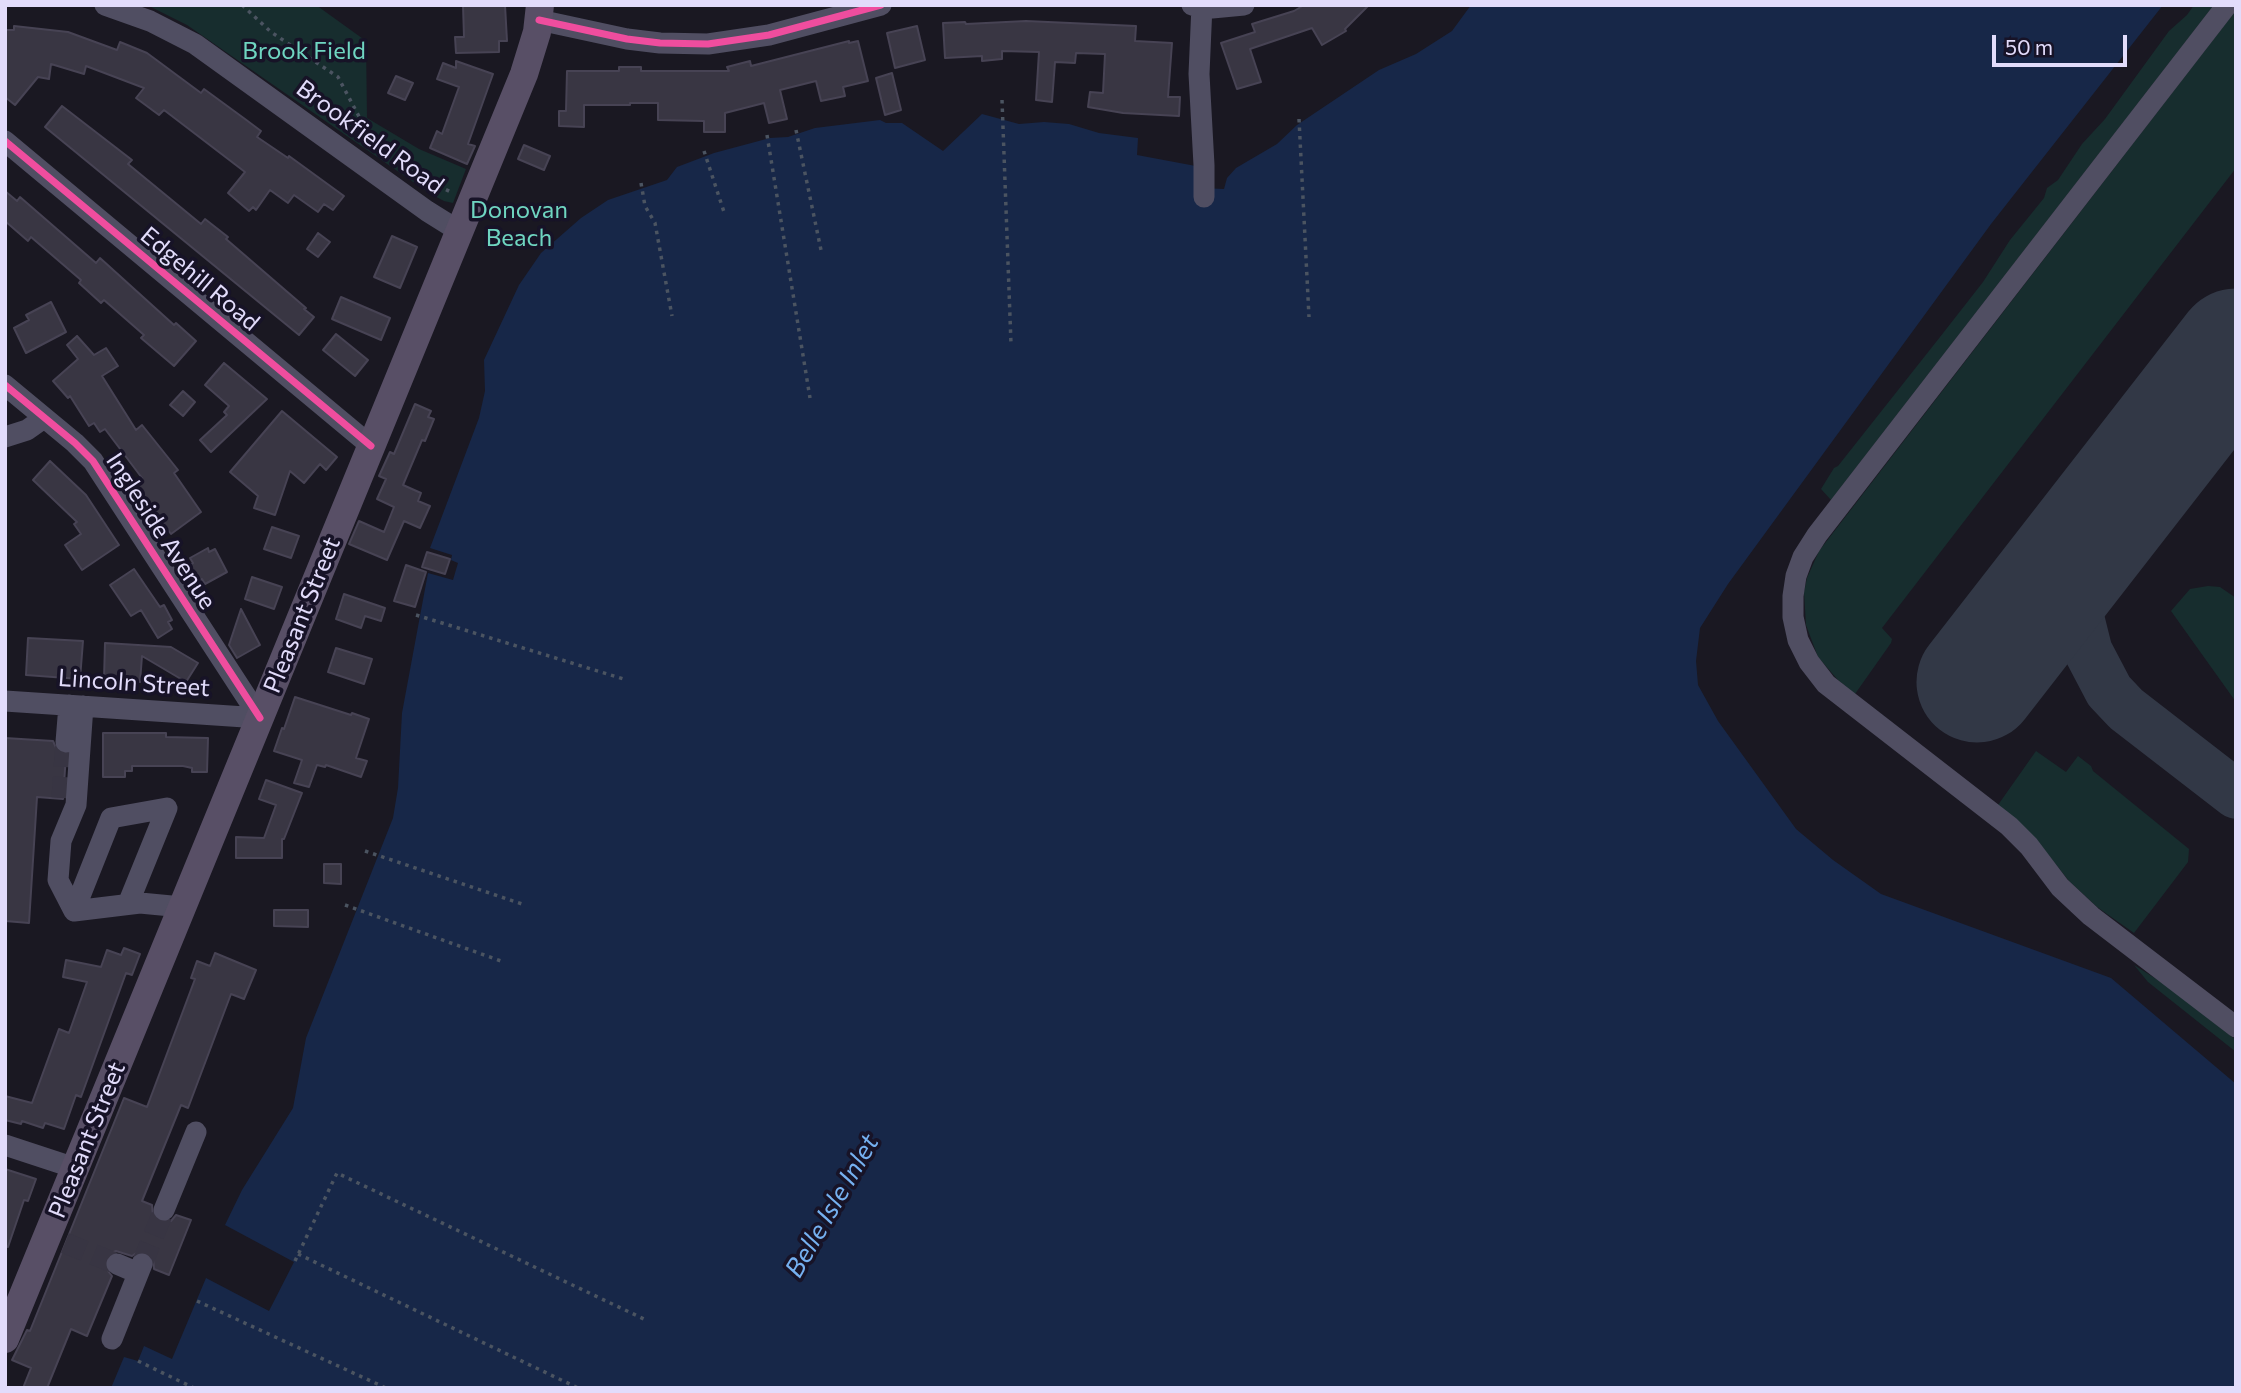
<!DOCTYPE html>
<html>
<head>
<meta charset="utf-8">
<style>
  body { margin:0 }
  #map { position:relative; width:2241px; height:1393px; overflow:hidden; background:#1a1822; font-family:Commissioner,sans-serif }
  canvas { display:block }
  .frame { position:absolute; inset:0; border:7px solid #e2dcfb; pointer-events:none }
  .scale { position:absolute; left:1992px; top:35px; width:135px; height:32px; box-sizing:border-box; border:4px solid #e2dcfb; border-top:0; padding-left:9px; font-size:21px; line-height:24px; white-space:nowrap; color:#e2dcfb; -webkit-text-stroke:5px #171327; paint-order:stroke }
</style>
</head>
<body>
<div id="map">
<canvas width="2241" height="1393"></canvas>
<div class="frame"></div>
<div class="scale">50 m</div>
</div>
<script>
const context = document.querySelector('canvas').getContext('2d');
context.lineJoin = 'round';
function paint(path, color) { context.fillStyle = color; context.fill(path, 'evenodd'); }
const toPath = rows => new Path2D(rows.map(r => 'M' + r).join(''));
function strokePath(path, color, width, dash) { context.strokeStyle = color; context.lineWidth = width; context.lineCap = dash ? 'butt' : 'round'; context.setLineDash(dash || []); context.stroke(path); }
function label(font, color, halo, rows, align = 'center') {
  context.font = font + ' Commissioner,sans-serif'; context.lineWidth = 7; context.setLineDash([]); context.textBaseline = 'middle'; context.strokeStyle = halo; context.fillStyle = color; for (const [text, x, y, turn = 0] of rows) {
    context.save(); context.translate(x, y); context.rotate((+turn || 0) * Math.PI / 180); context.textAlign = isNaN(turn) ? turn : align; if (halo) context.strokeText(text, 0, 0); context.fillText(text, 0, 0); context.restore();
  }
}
const green = toPath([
  [147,5,316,5,366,41,367,118,419,149,466,169,453,203,444,201,429,193,187,25],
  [2194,5,2214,5,1831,500,1821,489,1834,468,1838,466,1940,337,1983,282,2010,240,2044,198,2047,188,2058,180,2082,144,2105,119,2169,31,2187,15],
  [2236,10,2236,168,1882,628,1892,639,1891,643,1855,694,1838,680,1818,657,1806,625,1804,592,1807,578,1819,551],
  [2208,586,2220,587,2236,598,2236,702,2171,611,2190,589],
  [2036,751,2066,772,2078,756,2091,766,2093,771,2189,849,2188,862,2134,933,2097,907,2069,881,2035,838,1998,805],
  [2134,965,2166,985,2236,1040,2236,1052,2148,982]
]);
const water = toPath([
  [1471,5,2163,5,1991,224,1728,584,1700,628,1696,661,1698,685,1718,721,1796,829,1833,860,1881,894,2111,978,2236,1084,2236,1388,111,1388,124,1357,138,1361,144,1346,172,1359,206,1278,269,1311,294,1262,225,1225,242,1190,293,1108,306,1038,393,818,398,788,402,713,428,573,453,580,458,563,451,560,452,555,430,548,479,418,485,391,484,360,519,285,541,253,581,218,608,200,667,180,677,167,714,153,770,138,788,137,815,128,880,120,886,123,902,123,943,151,982,114,1019,124,1044,122,1069,124,1099,133,1138,138,1137,155,1201,167,1201,188,1224,189,1227,178,1236,168,1277,144,1297,125,1379,70,1416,54,1452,31]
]);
const taxiway = toPath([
  [2124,493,2091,544,2084,568,2079,615,2088,651,2109,691,2126,709,2236,794]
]);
const runway = toPath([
  [1977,682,2236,349]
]);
const building = toPath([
  [463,5,505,5,507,41,499,41,499,52,456,53,455,37,464,37,463,5],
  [1304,5,1369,5,1345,29,1346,31,1322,45,1312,28,1250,49,1261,82,1237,89,1221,43,1255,32,1252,24,1294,11,1304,5],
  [1026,21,1136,26,1135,41,1172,43,1168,97,1180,97,1179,116,1123,113,1088,107,1090,92,1103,93,1105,54,1076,53,1075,63,1055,62,1052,102,1036,100,1039,52,1002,51,1002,59,982,61,982,56,945,58,943,23,965,22,966,24,1026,21],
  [14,26,68,32,117,50,120,42,147,53,201,93,204,89,245,119,261,131,257,137,288,158,289,156,344,196,333,210,324,204,318,212,294,195,288,203,270,190,256,210,253,207,249,211,228,193,245,172,164,110,159,115,136,98,144,88,86,66,84,74,51,64,49,79,38,77,15,105,5,97,5,30,14,30,14,26],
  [917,26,925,60,895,68,887,33,917,26],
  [849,41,849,43,858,41,868,81,843,87,845,96,821,101,816,81,780,90,787,119,769,123,764,103,725,113,725,132,704,132,704,121,658,120,658,103,630,103,630,105,584,105,584,127,559,126,559,111,566,111,567,71,619,71,619,67,641,67,641,71,729,71,727,67,750,61,751,66,849,41],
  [456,61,493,74,468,144,475,146,467,164,430,148,437,131,442,134,459,87,437,79,443,63,456,68,456,61],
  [892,73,901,110,885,115,876,78,892,73],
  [396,76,413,83,405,100,388,93,396,76],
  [62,106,132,160,128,164,201,224,205,219,228,237,226,239,306,308,304,309,314,317,299,335,45,127,62,106],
  [524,145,550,156,544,170,518,159,524,145],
  [5,191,17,201,20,197,96,263,100,258,174,325,176,323,196,341,174,366,141,338,144,335,104,300,101,303,79,283,81,280,31,237,28,241,5,221,5,191],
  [318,233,330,242,318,257,307,249,318,233],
  [392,236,417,247,400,288,374,277,392,236],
  [341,297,390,318,381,340,332,319,341,297],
  [51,302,66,332,26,353,14,328,29,320,26,315,51,302],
  [336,334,368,360,355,376,323,350,336,334],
  [77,336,94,355,106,348,118,366,102,376,136,430,142,425,178,470,174,473,201,512,171,534,134,483,142,478,105,429,100,432,94,423,89,426,70,396,68,398,53,381,78,359,67,345,77,336],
  [224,363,267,399,211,452,200,440,227,415,224,412,229,406,205,385,224,363],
  [183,391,195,402,183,416,170,405,183,391],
  [415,404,431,411,428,417,434,419,425,441,422,440,403,485,421,493,418,501,430,506,420,528,404,521,387,560,349,544,359,521,384,532,394,507,377,499,386,479,379,476,390,452,394,454,415,404],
  [282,411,337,457,326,470,320,464,304,483,290,471,275,515,254,508,258,496,230,472,282,411],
  [50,461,86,495,119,545,82,570,65,545,81,534,74,524,77,522,33,480,50,461],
  [272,527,299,536,291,558,264,549,272,527],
  [208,548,209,552,215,549,227,572,205,584,202,579,192,584,183,568,193,563,190,558,208,548],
  [427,552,450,559,445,574,422,567,427,552],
  [406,565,426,572,415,607,394,601,406,565],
  [134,569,160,607,164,605,172,620,168,622,172,629,158,638,141,610,131,616,110,585,134,569],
  [252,577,282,587,274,609,245,599,252,577],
  [344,594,385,608,381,621,365,616,361,628,336,619,344,594],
  [241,609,260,645,237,658,229,645,241,609],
  [28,638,83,641,80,679,26,675,28,638],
  [105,643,171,647,198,663,186,682,142,656,140,682,104,679,105,643],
  [336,648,372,659,364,684,328,672,336,648],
  [295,697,351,715,352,713,369,719,356,758,367,761,361,777,326,765,325,767,317,765,309,787,294,783,302,760,274,751,282,728,284,729,295,697],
  [103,733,166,733,166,737,208,738,207,772,192,772,192,768,183,766,132,766,132,771,125,771,125,777,103,777,103,733],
  [5,738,53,741,58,752,66,755,63,799,37,797,29,923,5,921,5,738],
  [266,780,302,793,284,839,282,839,282,858,236,858,236,837,264,838,276,805,259,799,266,780],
  [324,864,341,864,341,884,324,883,324,864],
  [274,910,308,910,308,927,274,926,274,910],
  [124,948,140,954,132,975,126,973,81,1097,76,1095,64,1129,45,1123,43,1128,22,1121,21,1124,5,1120,5,1096,32,1103,59,1029,69,1033,87,982,63,977,66,960,101,967,107,950,121,955,124,948],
  [215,953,256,970,244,999,231,994,188,1108,181,1105,142,1201,152,1205,153,1217,160,1222,171,1221,176,1215,191,1220,169,1275,154,1269,153,1256,146,1252,139,1251,132,1256,116,1251,109,1254,104,1266,112,1276,87,1336,71,1329,47,1388,23,1388,31,1368,12,1360,27,1330,30,1331,124,1098,147,1107,195,979,191,978,197,961,210,966,215,953],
  [5,1169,36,1179,28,1201,24,1200,8,1247,5,1246,5,1169]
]);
const minorTunnel = toPath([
  [62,798,66,742],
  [65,1243,117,1264],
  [142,1264,164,1210]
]);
const path = toPath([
  [242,5,271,32,338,77,363,124,393,156,420,177,453,193],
  [1002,100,1011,344],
  [1299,119,1309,317],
  [796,130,821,250],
  [767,135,810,398],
  [704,151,724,212],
  [641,183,645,206,655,223,672,316],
  [416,615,627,680],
  [365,851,522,904],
  [345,905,501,961],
  [298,1254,578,1388],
  [295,1261,337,1173,646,1320],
  [197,1301,386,1388],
  [138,1361,194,1388]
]);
const minor = toPath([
  [105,5,150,21,195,44,427,211,459,231],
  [1192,5,1212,8,1244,5],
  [1202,5,1199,74,1204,165,1204,197],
  [2227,5,1817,535,1803,557,1796,576,1793,596,1793,617,1798,640,1809,662,1826,684,2009,826,2029,846,2060,887,2091,916,2236,1027],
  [539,20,627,39,660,43,708,44,769,35,881,5],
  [5,141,371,446],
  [5,385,75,443,93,461,260,718],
  [5,437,27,430,44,418],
  [5,701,260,718],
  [83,706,76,805,61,841,58,880,74,911,111,818,167,808,128,904],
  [66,742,69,705],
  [74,911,140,903,182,907],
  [5,1145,75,1168],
  [164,1210,196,1132],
  [117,1264,138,1273],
  [112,1339,142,1264]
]);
const major = toPath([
  [5,1339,524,74,537,32,540,5]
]);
const cycleway = toPath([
  [539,20,627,39,660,43,708,44,769,35,881,5],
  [5,141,371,446],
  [5,385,75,443,93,461,260,718]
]);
const parkNames = [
  ["Brook Field",304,51],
  ["Donovan",519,210],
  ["Beach",519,238]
];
const streetNames = [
  ["Brookfield Road",370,137,36],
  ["Edgehill Road",200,279,40],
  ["Ingleside Avenue",161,531,57],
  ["Pleasant Street",302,615,-68],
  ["Lincoln Street",134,683,4],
  ["Pleasant Street",87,1140,-68]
];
const waterNames = [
  ["Belle Isle Inlet",832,1206,-60]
];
paint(green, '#172d2e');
paint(water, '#172748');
strokePath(taxiway, '#323846', 49);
strokePath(runway, '#323846', 121);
paint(building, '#393643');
strokePath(building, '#474354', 2);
strokePath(minorTunnel, '#383543', 21, [21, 10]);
strokePath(path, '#4b5461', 3.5, [3.5, 5]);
strokePath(minor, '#504e62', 21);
strokePath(major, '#584f66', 28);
strokePath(cycleway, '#ef4d9e', 7);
label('24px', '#6fd5c1', '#171327', parkNames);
label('24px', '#e2dcfb', '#171327', streetNames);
label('italic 26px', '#75b0f0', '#171327', waterNames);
</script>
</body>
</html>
